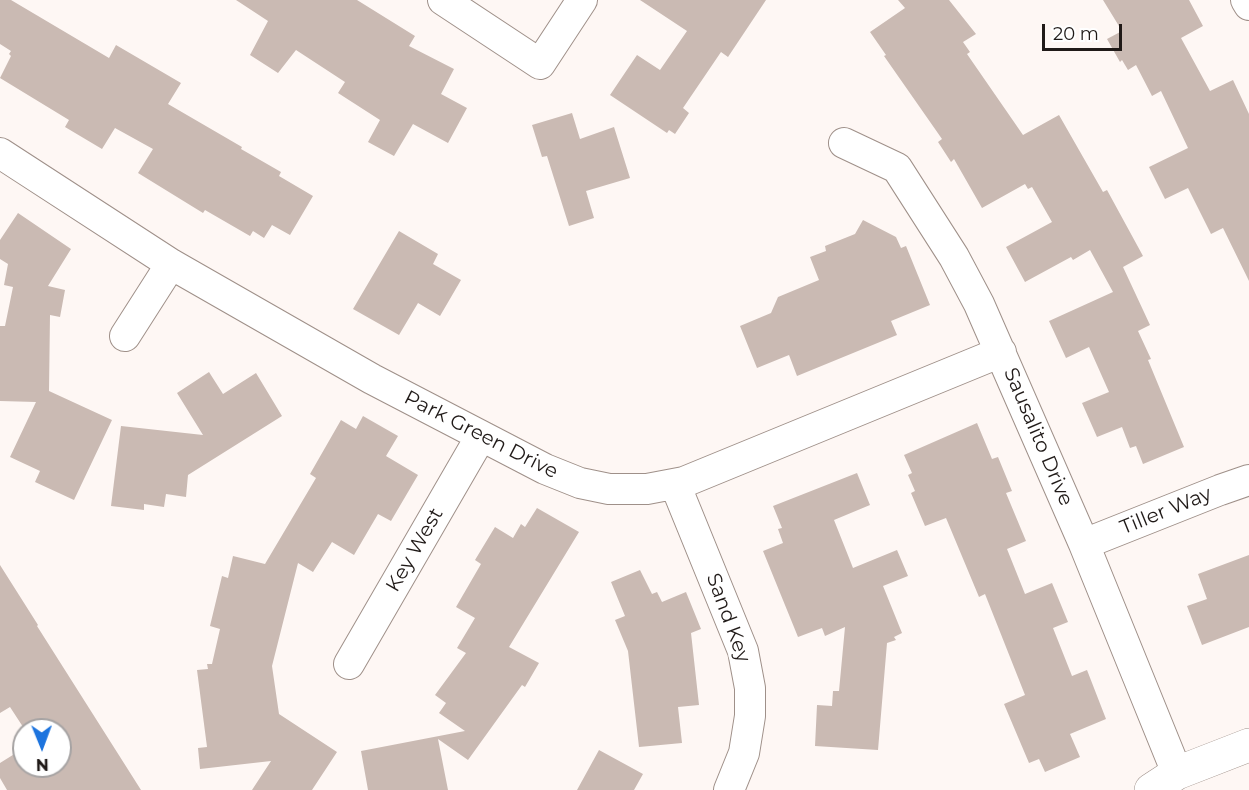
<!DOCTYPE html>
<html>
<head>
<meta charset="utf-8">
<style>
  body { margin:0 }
  #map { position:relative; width:1249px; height:790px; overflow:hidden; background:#fef7f4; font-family:Montserrat,sans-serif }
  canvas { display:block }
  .north { position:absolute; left:12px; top:718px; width:60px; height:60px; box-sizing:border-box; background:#fff; border:2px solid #a6a3a3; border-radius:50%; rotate:179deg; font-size:16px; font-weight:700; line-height:24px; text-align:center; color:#201a18 }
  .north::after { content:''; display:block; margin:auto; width:21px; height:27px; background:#1d74de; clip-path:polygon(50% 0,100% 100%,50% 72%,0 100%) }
  .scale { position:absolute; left:1042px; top:24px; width:80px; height:27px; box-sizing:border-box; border:3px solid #201a18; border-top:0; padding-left:8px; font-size:18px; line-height:21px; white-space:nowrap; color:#201a18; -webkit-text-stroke:4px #fff; paint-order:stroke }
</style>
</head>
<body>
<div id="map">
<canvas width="1249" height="790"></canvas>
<div class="north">N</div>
<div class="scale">20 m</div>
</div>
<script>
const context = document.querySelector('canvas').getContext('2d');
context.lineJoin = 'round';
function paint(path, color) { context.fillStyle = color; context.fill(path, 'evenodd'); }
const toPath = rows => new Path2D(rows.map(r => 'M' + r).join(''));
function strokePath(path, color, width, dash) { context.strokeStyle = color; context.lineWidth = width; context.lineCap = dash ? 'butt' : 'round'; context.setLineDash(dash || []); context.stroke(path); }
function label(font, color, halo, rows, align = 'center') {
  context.font = font + ' Montserrat,sans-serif'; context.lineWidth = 6; context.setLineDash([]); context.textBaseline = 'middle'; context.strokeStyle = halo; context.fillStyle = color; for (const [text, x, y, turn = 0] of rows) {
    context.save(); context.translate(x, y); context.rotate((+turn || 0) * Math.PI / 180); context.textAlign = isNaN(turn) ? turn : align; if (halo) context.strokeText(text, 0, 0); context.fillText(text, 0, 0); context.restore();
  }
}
const building = toPath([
  [0,0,11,0,109,58,116,45,181,83,168,104,242,147,241,149,281,172,279,176,313,196,290,235,272,225,264,238,253,231,250,236,205,210,203,213,138,173,153,149,115,128,102,149,65,127,69,120,0,78,11,56,9,54,11,51,0,44],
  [236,0,357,0,415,36,409,46,454,69,441,94,467,108,448,143,413,124,394,156,368,142,380,120,338,93,345,82,296,50,278,73,250,55,268,21],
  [640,0,766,0,728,57,721,52,683,108,689,113,675,134,669,130,667,133,610,95,637,55,660,70,687,31],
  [898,0,949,0,976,34,963,42,970,52,967,54,1023,135,1059,115,1103,192,1107,190,1143,256,1123,267,1150,325,1138,331,1151,359,1148,360,1184,447,1143,464,1136,446,1130,448,1122,427,1097,437,1082,403,1109,392,1089,347,1066,358,1049,321,1113,292,1090,250,1073,260,1071,257,1025,282,1006,247,1052,222,1032,187,1028,189,1025,184,982,208,954,159,951,162,938,142,942,139,884,56,886,55,870,32,905,8],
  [1103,0,1189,0,1203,26,1181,38,1210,91,1233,80,1249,114,1249,281,1223,228,1211,234,1188,188,1165,199,1149,167,1188,148,1161,91,1152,96,1136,65,1128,70,1122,60,1120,62,1107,39,1122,31],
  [572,113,580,139,614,127,630,178,586,191,594,218,569,226,547,156,542,157,532,125],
  [18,213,71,249,48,286,65,290,60,317,50,315,49,391,112,420,74,500,35,482,40,471,10,457,36,402,0,401,0,326,5,326,13,287,4,285,8,264,0,259,0,240],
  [863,220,896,237,901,248,906,246,930,305,891,321,897,335,797,376,789,355,757,368,740,326,771,313,778,297,819,280,810,257,826,251,825,246,855,234],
  [399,231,438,254,433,264,461,280,440,316,418,303,399,335,353,309],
  [209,372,223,394,256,373,282,416,188,475,186,497,166,494,164,507,144,504,144,510,111,506,121,426,203,435,177,393],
  [363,416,398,436,386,456,418,475,391,521,378,514,354,555,332,542,313,572,298,563,272,666,279,714,337,752,312,790,252,790,271,761,200,769,198,748,207,747,197,670,208,669,207,664,212,664,220,629,210,626,222,576,228,578,233,556,265,564,316,478,310,474,341,420,356,429],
  [977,423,992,459,998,457,1012,491,1006,493,1026,541,1007,549,1025,594,1052,583,1068,622,1053,628,1072,676,1087,670,1106,719,1070,734,1080,757,1045,772,1039,759,1029,763,1004,704,1025,695,985,594,979,597,946,518,925,526,911,493,915,491,908,475,912,473,904,455],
  [857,473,870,505,834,520,853,568,897,550,908,576,883,586,902,633,894,637,896,640,887,643,878,750,815,746,817,705,832,706,833,691,839,691,845,627,825,636,822,628,798,637,763,551,783,543,778,529,782,528,773,506],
  [537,508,579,532,509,647,539,663,525,687,522,685,468,760,438,739,448,790,368,790,361,751,465,731,439,713,446,703,435,695,466,653,457,648,475,618,456,607,481,564,475,560,495,527,513,538,521,524,525,527],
  [1249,555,1249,627,1202,645,1187,606,1207,599,1198,574],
  [0,565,38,625,37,626,141,790,7,790,0,778,0,763,24,748,24,766,60,766,60,730,25,730,10,707,0,713],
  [640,570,652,594,657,592,662,602,686,592,701,629,691,633,699,705,678,707,682,743,639,747,628,651,615,620,625,616,611,582],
  [599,750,643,774,634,790,577,790]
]);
const street = toPath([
  [443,0,540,64,582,0],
  [1246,0,1249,5],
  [844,143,897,168,954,257,979,304,1084,544,1177,773],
  [0,153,171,264,372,379,545,469,580,483,609,489,647,489,684,482,1001,352],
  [125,336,171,264],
  [675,484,743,651,750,688,750,716,744,753,729,790],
  [1084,544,1220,490,1249,480],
  [349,664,481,436]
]);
const secondary = toPath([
  [1151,790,1177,773,1249,745]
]);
const streetNames = [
  ["Park Green Drive",481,435,27],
  ["Sausalito Drive",1038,437,67],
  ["Tiller Way",1166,511,-22],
  ["Key West",415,550,-60],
  ["Sand Key",728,618,70]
];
paint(building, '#cabab3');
strokePath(street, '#9f9089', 32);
strokePath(secondary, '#9f9089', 34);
strokePath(street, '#fff', 30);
strokePath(secondary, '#fff', 33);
label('20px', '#201a18', '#fff', streetNames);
</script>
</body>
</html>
